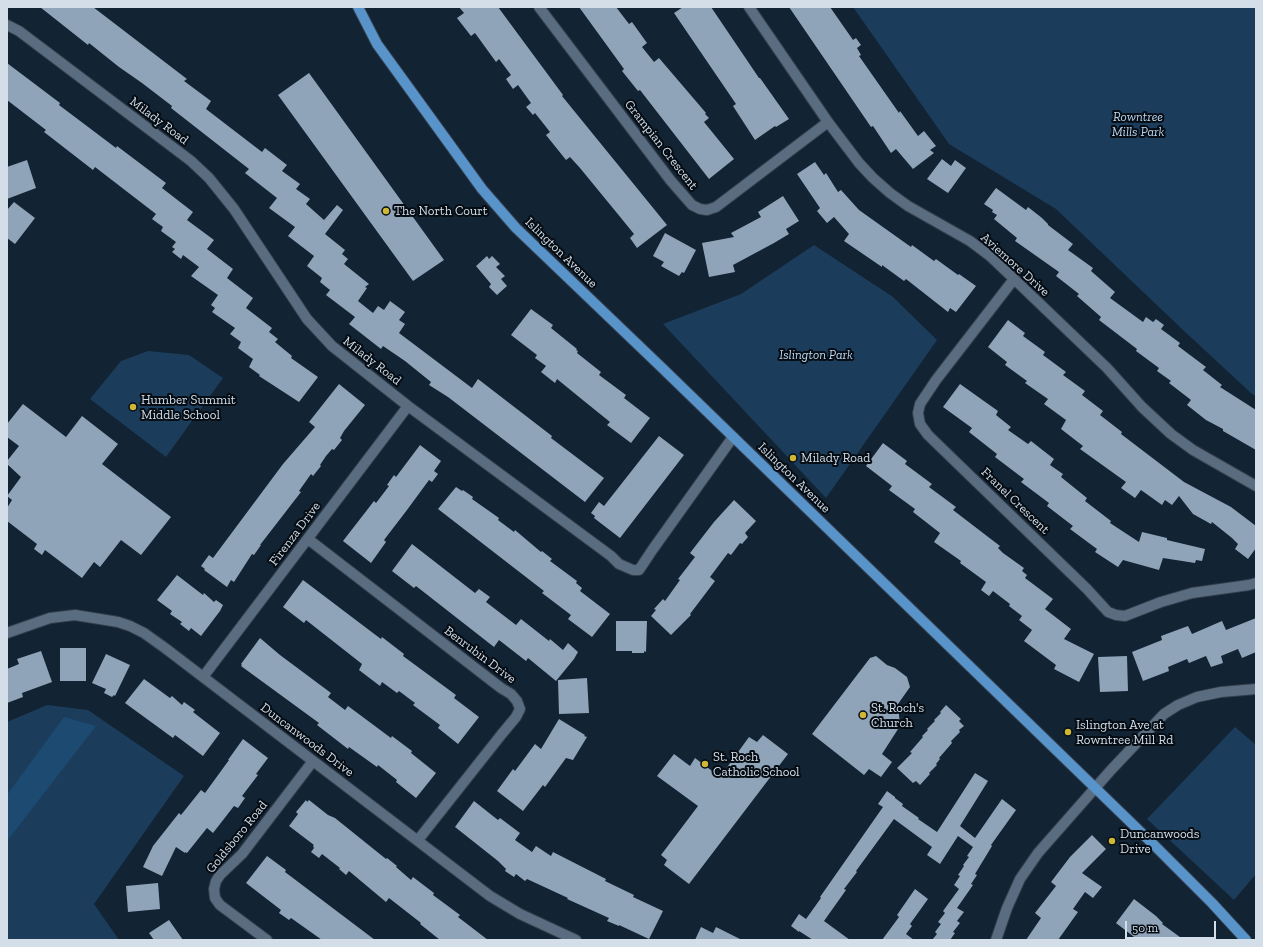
<!DOCTYPE html>
<html>
<head>
<meta charset="utf-8">
<style>
  body { margin:0 }
  #map { position:relative; width:1263px; height:947px; overflow:hidden; background:#122333; font-family:"Zilla Slab",serif }
  canvas { display:block }
  .frame { position:absolute; inset:0; border:8px solid #d3dee9; pointer-events:none }
  .scale { position:absolute; left:1125px; top:921px; width:91px; height:18px; box-sizing:border-box; border:2px solid #d3dee9; border-top:0; padding-left:5px; font-size:12px; line-height:14px; white-space:nowrap; color:#d3dee9; -webkit-text-stroke:3px #050c13; paint-order:stroke }
</style>
</head>
<body>
<div id="map">
<canvas width="1263" height="947"></canvas>
<div class="frame"></div>
<div class="scale">50 m</div>
</div>
<script>
const context = document.querySelector('canvas').getContext('2d');
context.lineJoin = 'round';
function paint(path, color) { context.fillStyle = color; context.fill(path, 'evenodd'); }
const toPath = rows => new Path2D(rows.map(r => 'M' + r).join(''));
function strokePath(path, color, width, dash) { context.strokeStyle = color; context.lineWidth = width; context.lineCap = dash ? 'butt' : 'round'; context.setLineDash(dash || []); context.stroke(path); }
function label(font, color, halo, rows, align = 'center') {
  context.font = font + ' "Zilla Slab",serif'; context.lineWidth = 4; context.setLineDash([]); context.textBaseline = 'middle'; context.strokeStyle = halo; context.fillStyle = color; for (const [text, x, y, turn = 0] of rows) {
    context.save(); context.translate(x, y); context.rotate((+turn || 0) * Math.PI / 180); context.textAlign = isNaN(turn) ? turn : align; if (halo) context.strokeText(text, 0, 0); context.fillText(text, 0, 0); context.restore();
  }
}
const green = toPath([
  [853,7,1256,7,1256,396,1252,394,1182,329,1056,209,949,144],
  [814,245,893,297,937,340,826,498,663,324,741,294],
  [148,351,189,355,223,378,166,457,90,399,121,361],
  [47,705,88,710,184,776,94,904,119,940,7,940,7,722],
  [1235,727,1256,745,1256,874,1234,900,1147,819]
]);
const forest = toPath([
  [64,717,96,726,7,841,7,795]
]);
const building = toPath([
  [40,7,93,7,187,79,184,81,211,101,206,109,262,152,265,148,287,165,282,171,300,184,296,189,310,199,306,204,324,220,337,205,343,210,325,234,345,250,342,254,348,259,344,264,369,284,365,287,367,288,358,301,373,313,378,306,384,310,390,301,405,312,399,320,405,324,399,333,472,388,478,379,552,436,551,438,604,478,585,502,448,397,429,385,431,382,405,361,383,346,381,349,349,324,355,317,326,295,330,290,320,282,322,278,307,266,314,256,288,236,295,227,269,208,277,198,245,173,249,169,171,108,172,106,142,83,119,67,89,43,88,45],
  [459,7,498,7,563,95,562,96,667,225,637,248,630,238,634,234,621,218,580,168,570,157,566,160,546,135,550,132,535,113,533,115,526,107,531,103,518,85,513,89,506,79,511,75,499,59,496,62,475,33,471,36,457,18,464,13],
  [579,7,616,7,629,24,632,22,647,43,642,47,654,62,659,58,706,113,705,114,709,118,704,122,734,159,709,179,640,90,638,91,622,71,624,69],
  [683,7,711,7,759,78,760,78,789,119,776,127,775,126,755,140,733,106,736,104,674,13],
  [789,7,830,7,853,40,856,38,861,45,857,48,861,55,859,56,899,113,900,111,918,136,924,131,936,146,930,150,934,153,913,169,896,149,891,153,873,126,871,127],
  [7,63,60,103,59,105,116,148,117,146,166,183,162,188,193,212,187,220,214,240,207,249,233,269,227,278,253,298,246,308,272,328,269,332,278,339,275,342,292,356,291,358,318,377,299,402,259,376,260,375,249,367,253,359,238,348,241,342,230,334,235,328,212,312,215,308,211,305,218,295,191,276,199,267,183,255,181,259,172,252,175,249,172,247,176,242,161,231,163,227,152,219,156,214,95,167,93,170,44,132,46,130,7,100],
  [309,73,444,260,413,281,278,95],
  [942,159,951,166,955,160,966,168,948,193,927,179],
  [27,160,36,188,7,199,7,167],
  [815,162,824,175,826,173,838,192,841,190,859,210,911,247,912,245,934,261,936,259,958,275,959,274,976,286,956,312,950,308,948,312,906,279,904,281,882,265,882,267,844,241,849,234,834,217,827,223,817,211,820,208,797,174],
  [996,188,1026,210,1028,207,1042,218,1048,224,1048,225,1073,244,1068,250,1093,268,1091,271,1115,292,1110,298,1143,322,1146,317,1153,322,1156,319,1164,325,1161,329,1180,343,1178,346,1206,367,1203,370,1222,385,1220,387,1256,410,1256,450,1223,431,1223,429,1206,420,1187,405,1191,400,1169,383,1171,381,1157,371,1159,368,1136,351,1137,349,1099,320,1101,317,1077,296,1079,294,1056,276,1059,272,1015,241,1017,238,994,219,997,215,992,212,993,210,984,204],
  [783,196,799,221,786,229,789,234,774,243,733,265,735,272,709,277,702,243,734,237,731,233,761,217,758,212],
  [14,202,35,218,15,244,7,238,7,210],
  [665,233,696,250,684,273,682,272,679,276,661,266,664,262,653,256],
  [487,256,489,259,492,256,500,264,496,267,505,276,501,279,507,286,497,295,489,287,491,284,476,266],
  [531,309,553,325,551,328,577,349,576,350,578,351,577,353,601,372,599,375,626,395,624,398,650,418,631,443,607,425,610,422,584,401,557,379,555,383,541,372,546,366,535,358,537,355,511,335],
  [1008,320,1025,333,1023,336,1045,352,1043,355,1066,372,1063,375,1085,391,1082,395,1103,411,1100,415,1122,432,1121,434,1184,482,1231,507,1256,526,1256,548,1248,559,1235,549,1238,544,1232,538,1212,522,1211,524,1193,514,1179,496,1172,505,1165,500,1162,505,1141,490,1135,498,1121,488,1126,482,1080,449,1083,446,1061,429,1066,420,1044,404,1048,399,1025,383,1027,381,1005,365,1007,362,988,347],
  [339,384,365,405,344,431,340,438,342,440,334,450,332,449,326,456,320,465,321,466,313,476,311,474,299,491,301,492,260,545,261,545,254,555,252,554,234,582,231,580,227,587,204,570,205,569,201,566,209,555,213,558,283,464,315,427,309,422],
  [960,384,998,411,996,415,1011,427,1008,430,1028,444,1031,441,1054,459,1050,465,1063,474,1061,477,1087,498,1085,501,1111,521,1110,523,1139,542,1142,532,1167,538,1167,540,1205,549,1202,561,1196,560,1195,563,1163,558,1159,570,1123,560,1118,567,1095,552,1097,549,1070,529,1073,526,1047,506,1049,503,1021,482,1024,479,995,457,997,454,969,432,972,428,943,407],
  [23,404,66,437,82,416,118,444,102,464,171,517,141,555,121,540,100,567,94,562,82,578,45,550,42,555,34,549,37,544,7,521,7,508,12,500,7,496,21,477,7,464,7,461,19,446,7,437,7,424],
  [659,436,684,455,620,538,594,518,595,516,591,513,599,502,604,506],
  [883,443,907,461,905,464,932,484,929,487,956,507,953,510,1000,546,998,548,1003,553,1024,568,1022,571,1027,575,1025,578,1053,599,1045,609,1071,629,1064,639,1094,654,1079,682,1054,669,1056,665,1024,641,1032,630,1019,620,1022,616,1009,606,1010,604,993,591,989,596,981,590,986,582,960,563,961,561,934,542,940,533,913,512,915,509,889,490,892,486,866,466],
  [420,445,441,461,434,471,438,474,432,482,429,480,407,510,384,540,386,542,371,563,343,541,374,501,376,503,389,486,387,485,394,475,396,477],
  [456,487,462,491,463,490,473,497,472,499,499,518,498,520,514,532,515,530,541,552,542,551,552,559,550,561,577,581,576,583,582,588,580,591,610,614,592,637,568,619,571,615,542,593,544,591,438,509],
  [734,500,756,521,745,533,748,537,742,544,740,543,731,555,728,553,710,577,715,581,690,614,691,615,671,635,651,616,656,610,654,609,663,599,665,601,680,580,678,579,695,557,690,553,714,522],
  [412,544,475,593,479,589,490,597,486,602,516,625,521,619,549,641,550,639,563,650,568,643,578,652,574,659,556,681,528,658,526,661,499,640,494,647,416,586,414,588,392,571],
  [177,575,203,595,204,593,214,602,216,600,223,605,220,611,201,636,191,628,189,631,180,624,182,622,170,614,172,611,157,600],
  [303,580,373,633,381,639,382,637,404,654,403,656,456,695,454,698,479,717,458,744,438,728,440,725,413,705,415,703,399,691,397,693,382,682,380,686,359,670,362,664,306,620,304,623,283,607],
  [1256,618,1256,652,1242,658,1238,649,1221,656,1223,663,1211,667,1206,656,1189,663,1187,659,1168,667,1169,671,1143,681,1132,652,1162,640,1161,636,1188,626,1192,634,1222,621,1226,630],
  [616,621,647,621,646,652,644,651,644,653,632,653,632,651,616,651],
  [260,638,280,655,331,693,328,697,345,710,348,706,391,738,392,736,412,751,411,753,436,773,416,798,396,782,397,780,378,765,377,767,349,747,348,749,317,725,319,723,241,666,242,665,241,664],
  [60,648,86,648,86,681,60,681],
  [41,651,52,682,22,693,23,697,7,703,7,669,19,664,17,659],
  [106,654,130,665,115,696,114,695,112,697,104,693,106,689,92,683],
  [876,656,887,665,895,668,907,677,910,687,898,704,900,726,882,754,892,762,881,777,869,769,864,775,812,734,870,658],
  [1127,656,1128,691,1100,692,1098,657],
  [587,678,589,713,559,714,558,680],
  [144,679,170,698,172,696,182,705,184,702,195,710,193,712,220,733,203,756,175,735,173,738,125,703],
  [946,705,961,719,959,721,964,726,959,730,960,732,951,741,952,743,939,758,940,759,936,764,937,765,929,773,930,774,920,785,916,781,913,783,897,768,912,753,910,752,923,737,922,736,928,730,927,729,935,721,934,720,941,713,940,712],
  [559,719,585,735,584,736,587,737,573,760,566,758,545,787,543,785,523,811,497,791,513,769,515,771,535,744,541,749],
  [763,735,788,754,689,884,664,865,667,860,661,855,698,806,657,776,674,754,690,766,695,758,720,777,749,737,757,742],
  [243,739,268,758,256,774,258,775,242,796,245,798,238,808,234,806,213,833,207,828,187,853,185,852,185,853,176,847,162,876,143,867,153,846,179,813,181,815,201,790,205,793,229,760,228,760],
  [975,773,988,781,960,826,975,838,1002,799,1016,810,991,845,992,846,975,874,977,875,971,884,973,885,957,908,964,912,957,921,960,923,953,932,955,933,950,940,932,940,937,934,935,932,941,924,938,922,945,913,943,911,959,889,954,885,960,876,958,875,964,866,963,865,969,857,967,856,973,847,958,836,940,864,927,855,932,847,894,819,856,871,857,872,844,889,846,890,824,921,850,940,813,940,799,931,799,932,791,926,799,914,806,919,821,898,820,897,883,807,878,804,887,791,895,797,895,798,903,804,902,806,919,818,918,819,937,832],
  [306,800,307,802,309,800,328,815,335,818,386,859,387,858,397,866,396,867,411,880,413,877,434,893,433,895,460,915,458,917,488,940,440,940,420,924,421,923,389,898,386,902,349,871,346,875,339,869,340,868,322,854,319,858,311,852,314,848,313,846,314,845,289,826,298,814,296,812],
  [474,801,498,820,500,818,520,833,515,840,532,852,536,846,551,856,553,852,606,879,605,881,634,895,633,897,663,911,649,939,619,925,619,926,607,921,609,918,567,899,568,898,527,879,525,881,516,874,514,877,505,871,506,869,498,861,455,827],
  [1092,835,1106,849,1082,873,1102,887,1093,898,1085,892,1073,909,1078,912,1058,940,1026,940,1041,918,1035,913,1056,886,1051,882,1070,857],
  [267,856,286,870,285,872,375,940,322,940,291,918,289,920,279,913,281,910,246,883],
  [158,883,160,909,128,912,126,886],
  [915,889,928,899,910,924,912,926,906,934,914,940,882,940,899,917,897,915],
  [1134,899,1156,916,1163,923,1162,924,1184,940,1138,940,1116,923],
  [169,920,183,940,154,940,149,933],
  [701,927,713,933,716,927,742,940,695,940]
]);
const minor = toPath([
  [539,7,671,181,692,205,700,209,707,210,716,207,828,122],
  [749,7,828,122,859,163,873,178,890,193,908,206,970,241,990,256,1107,368,1142,407,1171,434,1193,450,1256,486],
  [7,25,19,31,191,161,209,178,234,209,307,319,332,346,408,406,611,556,619,564,633,570,639,570,653,549,733,437],
  [1014,279,936,380,920,404,918,413,920,424,928,435,1087,589,1108,612,1116,615,1125,616,1161,602,1192,593,1249,585,1256,583],
  [308,539,501,688,511,694,517,701,520,709,516,717,501,735,418,840],
  [7,633,50,618,75,615,118,622,130,626,144,633,165,648,490,896,520,914,576,940],
  [203,677,408,406],
  [267,940,220,905,215,898,214,889,216,881,220,875,242,854,313,761],
  [996,940,1007,908,1020,879,1038,853,1111,770,1164,714,1178,705,1197,697,1221,692,1256,689]
]);
const major = toPath([
  [358,7,377,44,482,189,516,228,658,364,1152,843,1212,903,1246,940]
]);
const markers = [
  [386,211,4,"#d0b736"],
  [133,407,4,"#d0b736"],
  [793,458,4,"#d0b736"],
  [863,715,4,"#d0b736"],
  [1068,732,4,"#d0b736"],
  [705,764,4,"#d0b736"],
  [1112,841,4,"#d0b736"]
];
const parkNames = [
  ["Rowntree",1138,117],
  ["Mills Park",1138,132],
  ["Islington Park",816,355]
];
const streetNames = [
  ["Milady Road",159,121,37],
  ["Grampian Crescent",661,145,52],
  ["Islington Avenue",561,253,44],
  ["Aviemore Drive",1015,265,42],
  ["Milady Road",372,361,38],
  ["Islington Avenue",794,478,44],
  ["Franel Crescent",1015,501,44],
  ["Firenza Drive",295,534,-53],
  ["Benrubin Drive",480,655,37],
  ["Duncanwoods Drive",307,740,37],
  ["Goldsboro Road",237,837,-51]
];
const poiNames = [
  ["The North Court",394,211],
  ["Humber Summit",141,400],
  ["Middle School",141,415],
  ["Milady Road",801,458],
  ["St. Roch's",871,708],
  ["Church",871,723],
  ["Islington Ave at",1076,725],
  ["Rowntree Mill Rd",1076,740],
  ["St. Roch",713,757],
  ["Catholic School",713,772],
  ["Duncanwoods",1120,834],
  ["Drive",1120,849]
];
paint(green, '#1b3d5b');
paint(forest, '#1c4a71');
paint(building, '#8fa4b8');
strokePath(minor, '#333e4c', 12);
strokePath(major, '#333e4c', 12);
strokePath(minor, '#5a6d80', 10);
strokePath(major, '#5893c9', 10);
for (const [x, y, r, color] of markers) { const dot = new Path2D(); dot.arc(x, y, r, 0, 2 * Math.PI); context.fillStyle = color; context.fill(dot); strokePath(dot, '#050c13', 1.5); }
label('italic 13px', '#bdd7f1', '#050c13', parkNames);
label('13px', '#d3dee9', '#050c13', streetNames);
label('13px', '#d3dee9', '#050c13', poiNames, 'left');
</script>
</body>
</html>
